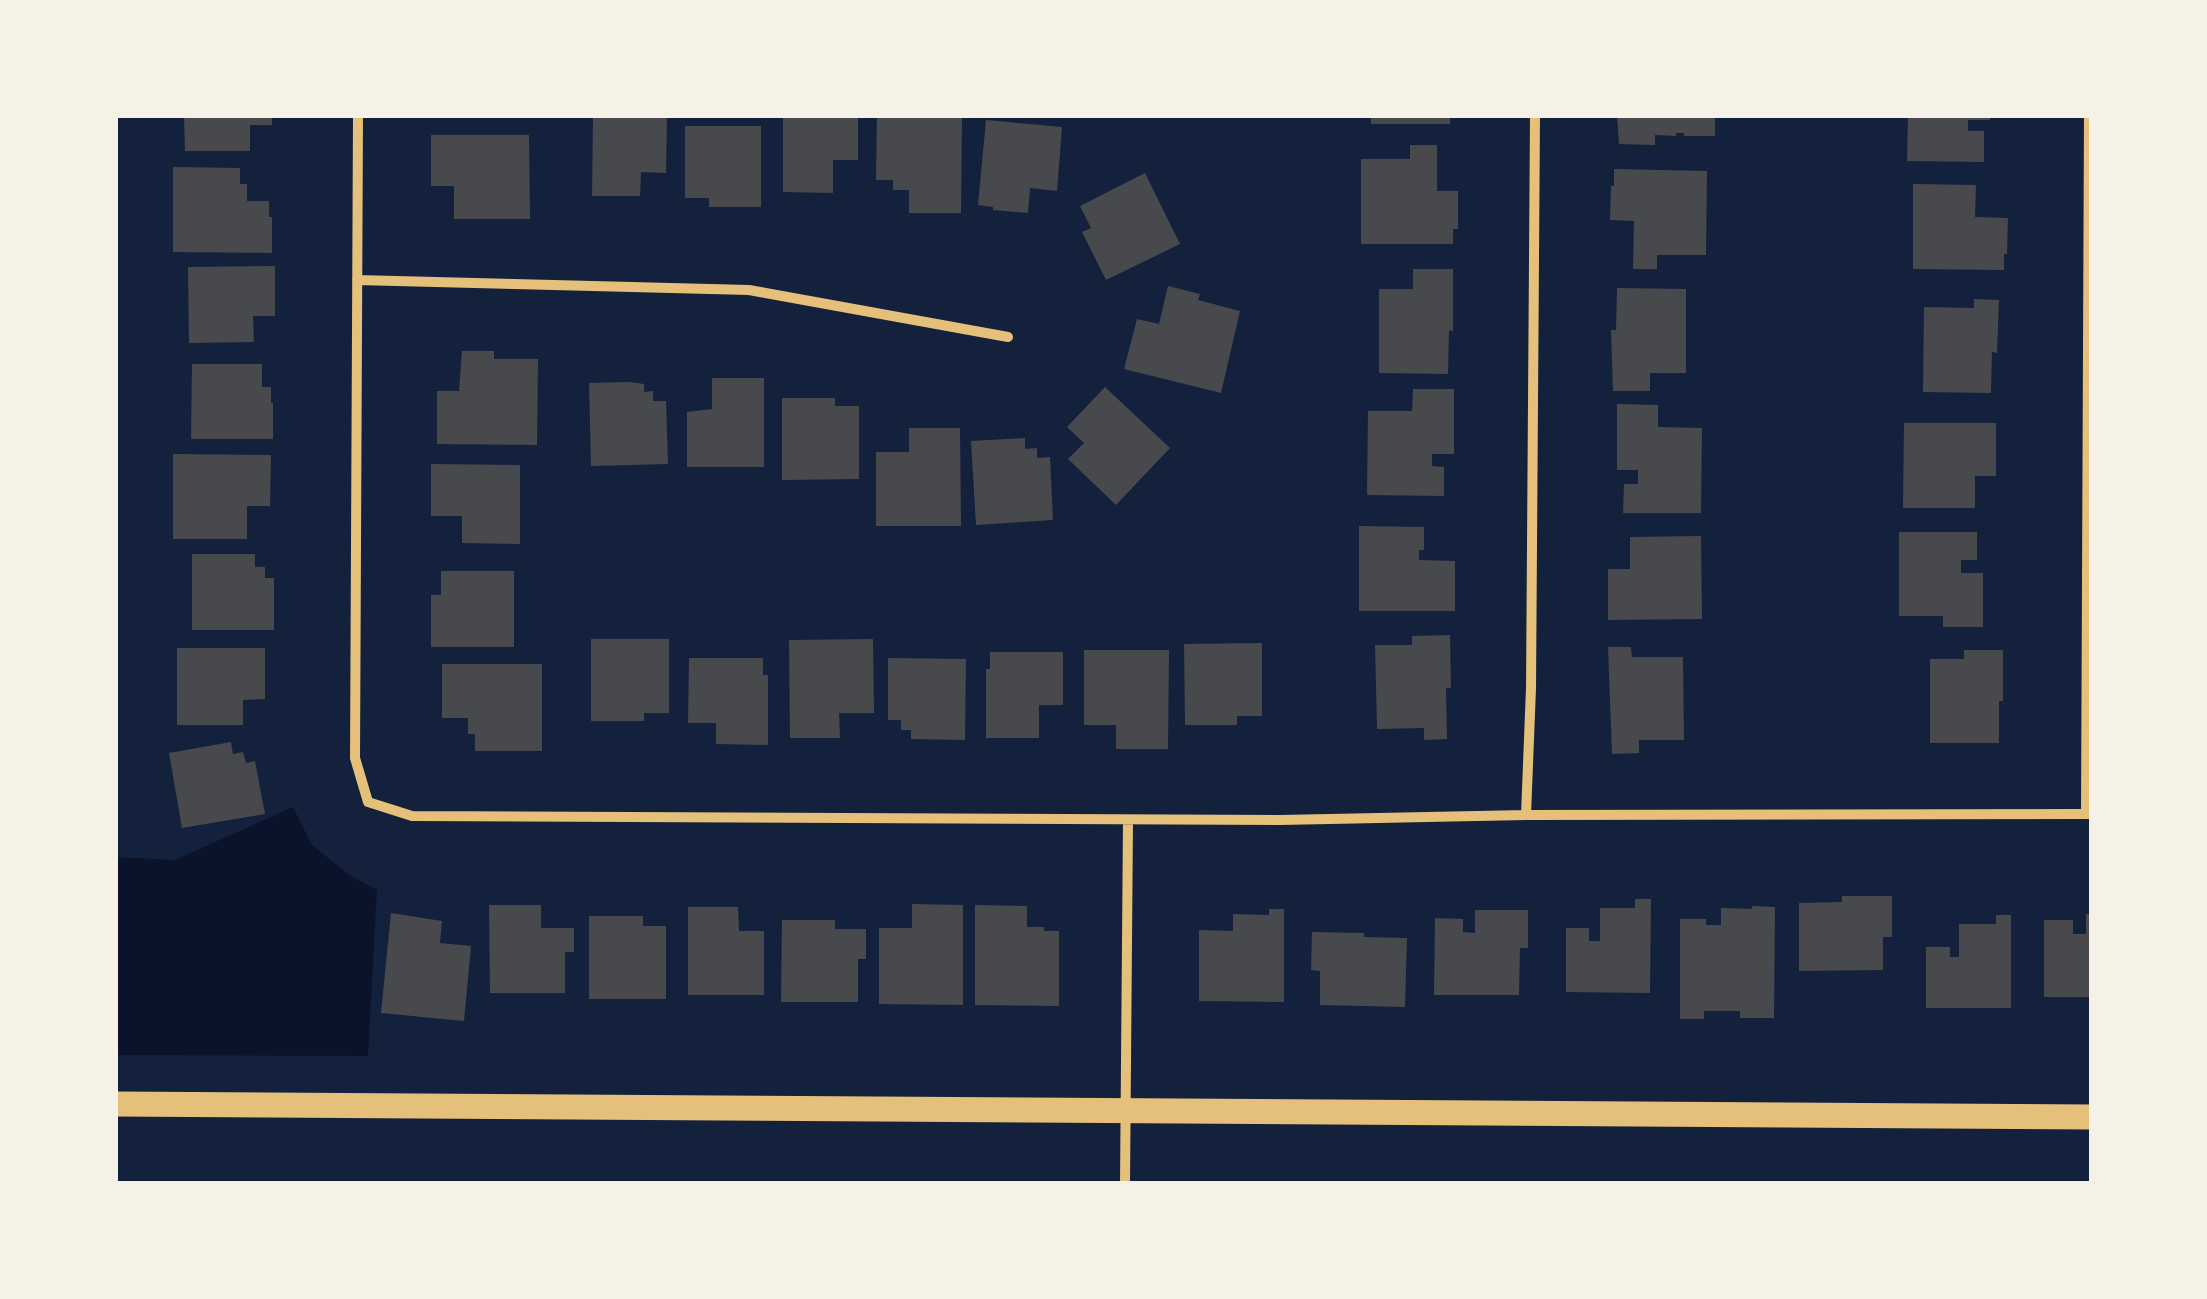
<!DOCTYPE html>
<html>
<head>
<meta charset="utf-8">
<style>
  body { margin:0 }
  #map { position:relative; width:2207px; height:1299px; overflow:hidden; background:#14213d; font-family:Lato,sans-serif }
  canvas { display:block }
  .frame { position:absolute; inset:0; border:118px solid #f6f1e7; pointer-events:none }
</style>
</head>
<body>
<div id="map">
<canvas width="2207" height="1299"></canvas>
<div class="frame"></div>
</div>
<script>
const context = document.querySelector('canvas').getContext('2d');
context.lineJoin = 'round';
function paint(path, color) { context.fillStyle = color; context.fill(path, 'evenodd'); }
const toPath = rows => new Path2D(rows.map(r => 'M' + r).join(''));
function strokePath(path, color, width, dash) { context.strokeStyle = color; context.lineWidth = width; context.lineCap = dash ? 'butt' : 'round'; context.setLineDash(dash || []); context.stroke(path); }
const water = toPath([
  [293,807,312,845,348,874,377,890,368,1056,115,1055,115,857,175,860]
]);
const building = toPath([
  [184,115,272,115,272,125,250,125,250,151,185,151],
  [593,115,667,115,666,173,641,172,640,196,592,196],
  [783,115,858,115,858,160,833,160,833,193,783,192],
  [877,115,962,115,961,213,909,213,909,190,893,190,893,180,876,180],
  [1371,115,1450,115,1450,124,1371,124],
  [1617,115,1715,115,1715,136,1684,136,1684,133,1676,133,1676,136,1655,135,1655,145,1619,144],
  [1908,115,1990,115,1990,120,1968,120,1968,131,1984,131,1984,162,1907,161],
  [986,120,1062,127,1057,191,1030,188,1028,213,993,210,993,207,978,205],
  [685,126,761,126,761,207,709,207,709,198,685,198],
  [431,135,529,135,530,219,454,219,454,186,431,186],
  [1410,145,1437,145,1437,191,1458,191,1458,229,1453,229,1453,244,1361,244,1361,159,1410,159],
  [173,167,240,168,240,184,247,184,247,201,269,201,269,217,272,217,272,253,173,252],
  [1614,169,1707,171,1706,255,1657,255,1657,269,1633,269,1634,221,1610,220,1611,186,1614,186],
  [1145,173,1180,244,1106,280,1082,232,1091,228,1080,206],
  [1913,184,1976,185,1975,217,2008,218,2007,254,2004,254,2004,270,1913,269],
  [275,266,275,316,253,316,254,342,189,343,188,267],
  [1413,269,1453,269,1453,331,1449,330,1448,374,1379,373,1379,289,1413,289],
  [1168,286,1200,294,1198,300,1240,311,1221,393,1124,369,1137,319,1159,324],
  [1617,288,1686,289,1686,373,1650,373,1650,391,1613,391,1611,330,1616,330],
  [1974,299,1999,300,1997,353,1992,352,1991,393,1923,392,1924,307,1974,308],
  [462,351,494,351,494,359,538,359,537,445,437,444,437,391,459,391],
  [192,364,262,364,262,387,271,387,271,403,273,403,273,439,191,439],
  [712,378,764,378,764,467,687,467,687,412,712,409],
  [628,382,644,384,644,392,653,391,653,401,666,401,668,464,591,466,589,383],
  [1105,387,1170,448,1116,505,1068,459,1084,443,1067,427],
  [1413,389,1454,389,1454,454,1432,454,1432,466,1444,467,1444,496,1367,495,1368,411,1412,411],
  [782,398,835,398,835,406,859,406,859,479,782,480],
  [1617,404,1658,405,1658,427,1702,428,1701,513,1623,513,1624,484,1638,484,1638,470,1617,470],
  [1904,423,1996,423,1996,476,1975,476,1975,508,1903,508],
  [909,428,960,428,961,526,876,526,876,452,909,452],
  [1025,438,1025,449,1037,448,1037,458,1050,457,1053,520,976,525,971,441],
  [173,454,271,455,270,506,247,506,247,539,173,539],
  [431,464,520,465,520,544,462,543,462,516,431,516],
  [1359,526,1424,527,1424,550,1419,550,1419,560,1455,561,1455,611,1359,611],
  [1899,532,1977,532,1977,560,1961,560,1961,573,1983,573,1983,627,1943,627,1943,616,1899,616],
  [1701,536,1702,619,1608,620,1608,569,1630,569,1630,537],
  [192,554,255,554,255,567,265,567,265,578,274,578,274,630,192,630],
  [441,571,514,571,514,647,431,647,431,595,441,595],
  [1450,635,1451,688,1446,688,1447,739,1424,740,1424,728,1377,729,1375,645,1412,645,1412,636],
  [591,639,669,639,669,713,644,713,644,721,591,721],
  [873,639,874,713,839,713,840,738,790,738,789,640],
  [1262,643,1262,716,1237,716,1237,725,1185,725,1184,644],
  [1608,647,1631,647,1632,657,1683,657,1684,740,1639,740,1639,753,1612,754],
  [177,648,265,648,265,699,243,700,243,725,177,725],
  [1084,650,1169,650,1168,749,1116,749,1116,725,1084,725],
  [1964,650,2003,650,2003,701,1999,701,1999,743,1930,743,1930,659,1964,659],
  [990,652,1063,652,1063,705,1039,705,1039,738,986,738,986,669,990,669],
  [689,658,763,658,763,675,768,675,768,745,716,744,716,723,688,723],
  [888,658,966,659,965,740,911,739,911,730,901,730,901,720,888,720],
  [442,664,542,664,542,751,475,751,475,734,468,734,468,718,442,718],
  [231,742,233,754,243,752,246,763,255,761,265,814,182,828,169,753],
  [1842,896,1892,896,1892,937,1883,937,1883,970,1799,971,1799,903,1842,902],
  [1635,899,1651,899,1650,993,1566,992,1566,928,1589,928,1589,941,1600,941,1600,908,1635,908],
  [912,904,963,905,963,1005,879,1004,879,928,912,928],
  [489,905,541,905,541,928,574,928,574,952,565,952,565,993,490,993],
  [975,905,1027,906,1027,927,1044,927,1044,931,1059,931,1059,1006,975,1005],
  [1752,906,1775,907,1774,1018,1740,1018,1740,1011,1704,1011,1704,1019,1680,1019,1680,919,1706,919,1706,925,1721,925,1721,908,1752,909],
  [688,907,738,907,739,931,764,931,764,995,688,995],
  [1269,909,1284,909,1284,1002,1199,1001,1199,930,1233,931,1233,914,1269,915],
  [1475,910,1528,910,1528,948,1520,948,1519,995,1434,995,1435,918,1463,919,1463,932,1475,933],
  [391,913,442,921,440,943,471,946,464,1021,381,1013],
  [2086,914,2092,914,2092,997,2044,997,2044,920,2073,920,2073,934,2086,934],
  [1996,915,2011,915,2011,1008,1926,1008,1926,947,1950,947,1950,957,1959,957,1959,924,1996,924],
  [589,916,643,916,643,926,666,926,666,999,589,999],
  [782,920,835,920,835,929,866,929,866,959,858,959,858,1002,781,1002],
  [1312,932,1364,933,1364,937,1407,938,1405,1007,1320,1005,1320,971,1311,970]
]);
const minor = toPath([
  [358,115,355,758,368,802,412,816,1280,820,1526,815,2092,814],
  [357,280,749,290,1008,337],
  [2086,814,2089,115],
  [1526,815,1531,688,1535,115],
  [1125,1184,1128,820]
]);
const primary = toPath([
  [115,1104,2092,1117]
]);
paint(water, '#0b132b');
paint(building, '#48494c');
strokePath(minor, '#e5c07b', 10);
strokePath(primary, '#e5c07b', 25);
</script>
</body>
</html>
